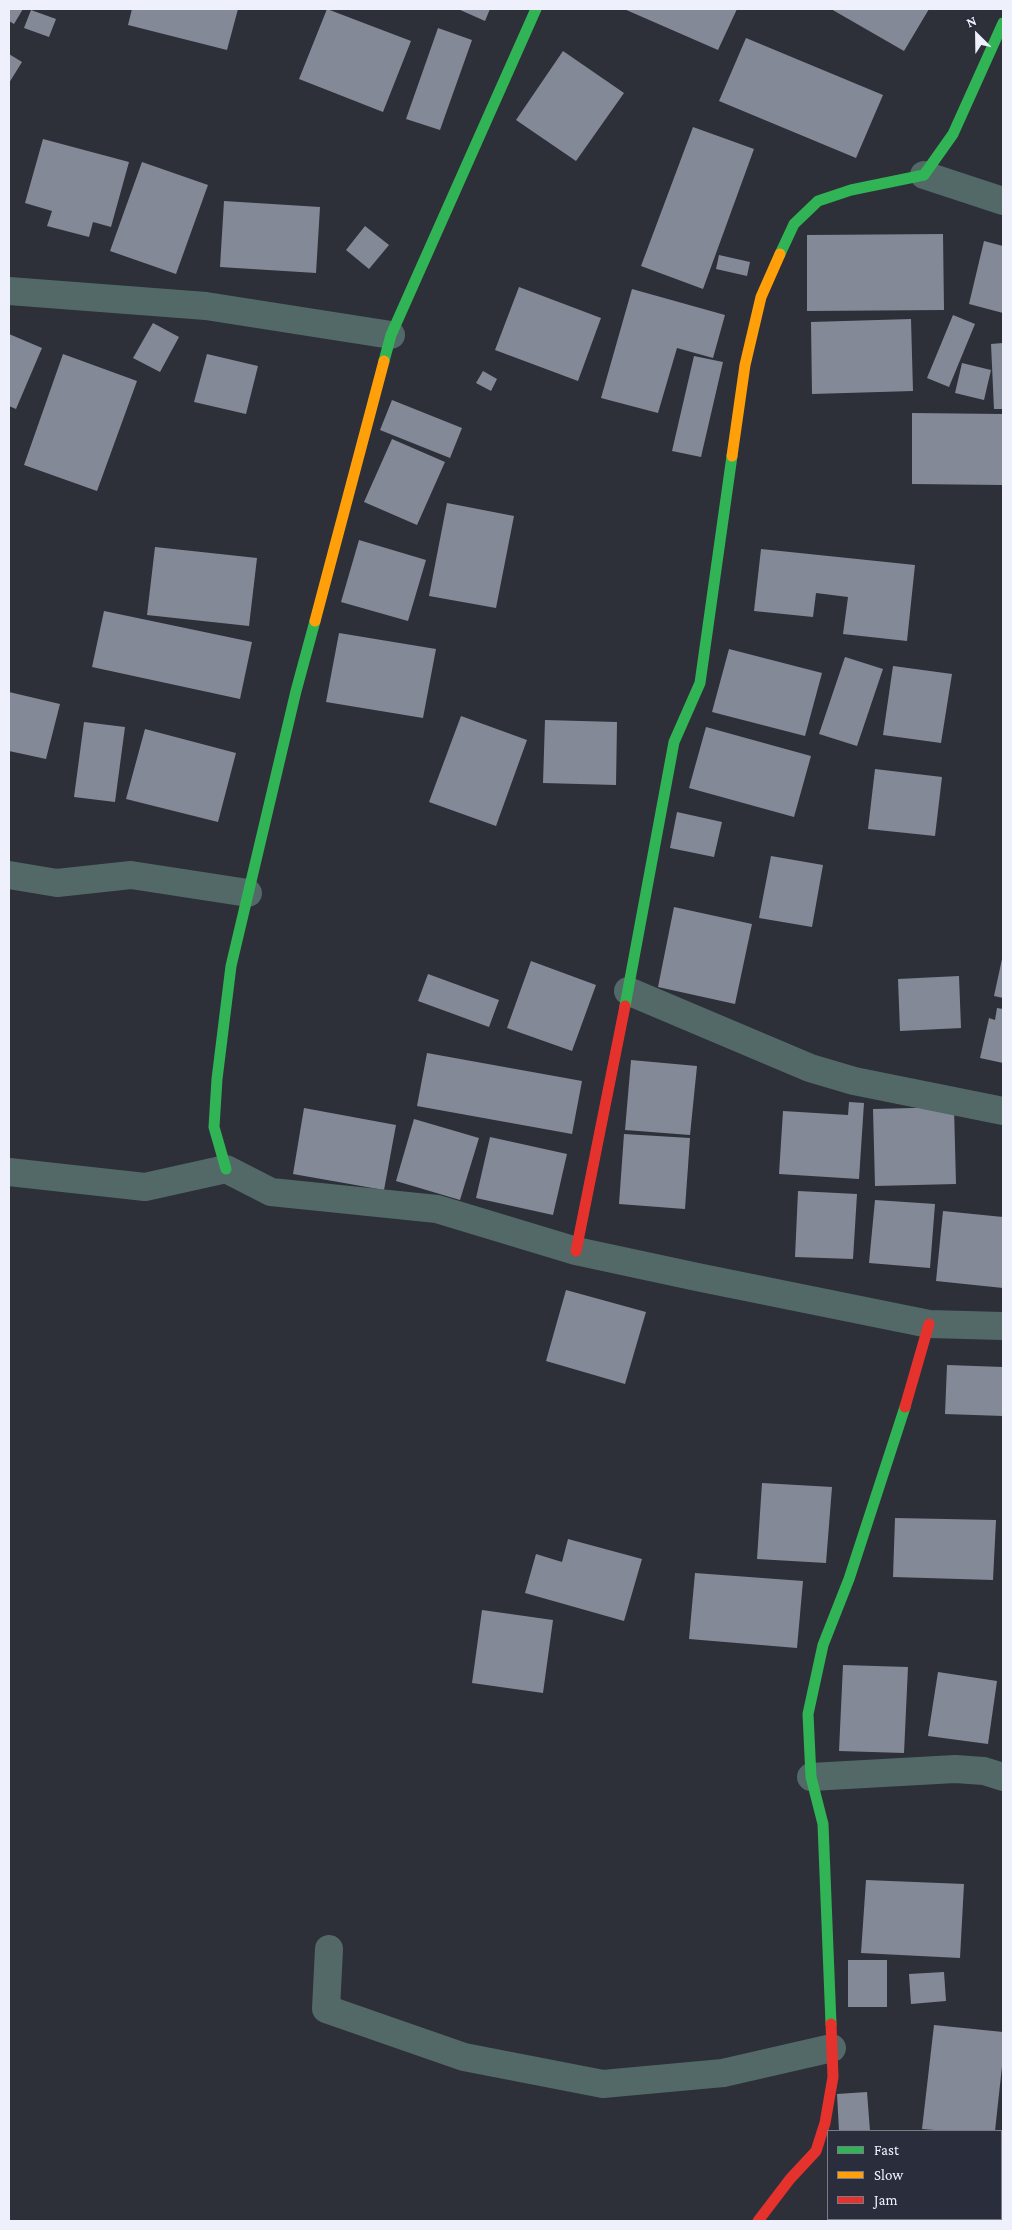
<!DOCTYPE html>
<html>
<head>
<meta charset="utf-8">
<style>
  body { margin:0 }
  #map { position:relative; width:1012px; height:2230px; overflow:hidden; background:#2d3038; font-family:"Crimson Pro",serif }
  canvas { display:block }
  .frame { position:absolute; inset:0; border:10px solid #eef1fb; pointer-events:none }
  .legend { position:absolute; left:827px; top:2130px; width:175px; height:90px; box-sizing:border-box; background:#292d3c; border:1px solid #787b88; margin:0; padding:6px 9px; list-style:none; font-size:15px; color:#eef1fb }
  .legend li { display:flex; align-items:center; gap:10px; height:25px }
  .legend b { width:25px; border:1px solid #787b88 }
  .north { position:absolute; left:952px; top:10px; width:50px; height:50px; -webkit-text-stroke:4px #292d3c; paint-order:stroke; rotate:337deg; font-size:14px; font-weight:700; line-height:20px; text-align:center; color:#eef1fb }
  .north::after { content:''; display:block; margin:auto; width:18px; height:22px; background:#eef1fb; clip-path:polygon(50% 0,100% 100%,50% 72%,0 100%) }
</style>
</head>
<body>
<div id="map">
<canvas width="1012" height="2230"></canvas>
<div class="frame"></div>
<ul class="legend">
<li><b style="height:6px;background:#30b455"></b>Fast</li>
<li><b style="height:6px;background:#ff9f0a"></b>Slow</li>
<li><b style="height:6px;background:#e5322d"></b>Jam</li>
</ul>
<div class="north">N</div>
</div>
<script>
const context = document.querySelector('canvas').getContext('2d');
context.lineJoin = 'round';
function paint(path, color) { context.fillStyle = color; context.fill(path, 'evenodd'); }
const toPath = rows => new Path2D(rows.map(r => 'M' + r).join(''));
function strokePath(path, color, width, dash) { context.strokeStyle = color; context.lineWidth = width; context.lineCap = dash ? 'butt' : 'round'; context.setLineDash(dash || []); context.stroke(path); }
const building = toPath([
  [9,9,23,9,14,24,9,21],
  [132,9,238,9,227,50,128,25],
  [327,9,411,41,383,112,299,79],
  [458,9,490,9,485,21],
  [624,9,737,9,718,50],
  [831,9,929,9,904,51],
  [31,10,56,19,49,37,24,28],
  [438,28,472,40,440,130,406,119],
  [746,38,883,95,856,158,719,101],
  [563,51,624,93,576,161,516,120],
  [9,54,22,62,9,83],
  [693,127,754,149,703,289,641,266],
  [43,139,129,162,111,227,93,222,89,237,47,226,52,211,25,203],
  [142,162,208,185,176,274,110,251],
  [224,201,320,207,316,273,220,267],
  [365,226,389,245,369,269,346,250],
  [943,234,944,310,807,311,807,235],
  [984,241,1003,246,1003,313,969,304],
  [719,255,750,262,747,276,716,269],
  [519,287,601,318,578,381,495,350],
  [632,289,725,315,713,358,677,348,658,413,601,398],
  [953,315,975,324,949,387,927,378],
  [911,319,913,391,812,394,811,322],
  [153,323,179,337,160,372,133,358],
  [9,334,42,348,16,409,9,406],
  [1003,343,1003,409,994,409,991,344],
  [63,354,137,381,97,491,24,465],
  [207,354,258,366,246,414,194,402],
  [694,356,723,362,701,457,672,451],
  [962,363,991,370,984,400,955,393],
  [483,371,497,379,491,391,476,383],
  [392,400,462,428,450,458,380,430],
  [912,413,1003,414,1003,485,912,484],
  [392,439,445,462,417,525,364,502],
  [447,503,514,516,496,608,429,596],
  [359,540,426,560,408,621,341,602],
  [155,547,257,558,249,626,147,615],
  [761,549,915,565,907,641,843,634,848,597,816,593,813,617,754,611],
  [104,611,252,642,240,699,92,667],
  [339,633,436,649,423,718,326,702],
  [729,649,822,673,805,736,712,712],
  [845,657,883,669,857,746,819,734],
  [893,666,952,674,941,743,883,735],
  [9,692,60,704,46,759,9,751],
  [461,716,527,740,496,826,429,802],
  [545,720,617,722,616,785,543,783],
  [84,722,125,727,115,802,74,797],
  [706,727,811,756,794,817,689,788],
  [145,729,236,753,218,822,126,799],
  [875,769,942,777,935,836,868,829],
  [677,812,722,822,714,857,670,848],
  [771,856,823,865,812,927,759,918],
  [674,907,752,924,735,1004,658,987],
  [1002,959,1003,959,1003,998,994,996],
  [531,961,596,985,572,1051,507,1028],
  [428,974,499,1000,489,1027,418,1001],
  [959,976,961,1028,900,1031,898,979],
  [997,1008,1003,1009,1003,1063,980,1058,989,1018,995,1020],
  [427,1053,582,1081,572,1134,417,1106],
  [631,1060,697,1066,690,1135,625,1130],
  [849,1102,864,1103,859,1179,779,1174,783,1111,848,1115],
  [954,1107,956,1184,875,1186,873,1109],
  [304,1108,396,1125,384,1190,293,1174],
  [414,1119,479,1138,460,1200,396,1181],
  [624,1134,690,1138,685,1209,619,1204],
  [490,1137,567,1154,553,1215,476,1198],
  [798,1191,857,1194,853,1259,795,1257],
  [875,1200,935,1204,930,1268,869,1263],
  [943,1211,1003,1217,1003,1288,936,1281],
  [566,1290,646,1312,625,1384,546,1361],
  [947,1365,1003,1367,1003,1416,945,1414],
  [762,1483,832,1487,826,1563,757,1559],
  [895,1518,996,1520,993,1580,893,1577],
  [568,1539,642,1559,624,1621,525,1593,536,1554,562,1562],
  [695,1573,803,1581,797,1648,689,1639],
  [482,1610,553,1620,543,1693,472,1683],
  [843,1665,908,1667,904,1753,839,1751],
  [938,1672,997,1681,988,1744,928,1736],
  [866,1880,964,1884,960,1958,861,1953],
  [848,1960,887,1960,887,2007,848,2007],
  [944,1972,946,2001,911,2004,909,1974],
  [934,2025,1003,2032,1003,2057,995,2131,947,2131,922,2129],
  [867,2092,870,2131,839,2131,837,2094]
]);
const street = toPath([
  [924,175,1003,201],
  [9,291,206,306,391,335],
  [9,875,57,883,131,875,248,893],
  [628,991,810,1068,854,1081,1003,1111],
  [9,1172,145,1187,226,1169,271,1192,437,1209,576,1251,697,1277,929,1324,1003,1326],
  [811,1777,955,1769,984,1771,1003,1777],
  [329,1949,326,2009,464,2057,603,2084,723,2073,832,2048]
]);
const fast = toPath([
  [780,254,794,224,818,201,851,190,924,175,953,134,1003,23],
  [384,361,391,335,536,9],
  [625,1006,674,742,700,683,732,456],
  [226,1169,214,1127,217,1079,231,966,296,691,315,621],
  [831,2024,823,1824,811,1777,808,1714,823,1645,849,1579,905,1407]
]);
const slow = toPath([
  [732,456,745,365,761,297,780,254],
  [315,621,384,361]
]);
const jam = toPath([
  [576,1251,625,1006],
  [905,1407,929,1324],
  [758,2221,790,2179,816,2151,825,2123,833,2077,831,2024]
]);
paint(building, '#848998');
strokePath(street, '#536967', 28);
strokePath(fast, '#30b455', 11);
strokePath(slow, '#ff9f0a', 11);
strokePath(jam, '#e5322d', 11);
</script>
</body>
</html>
